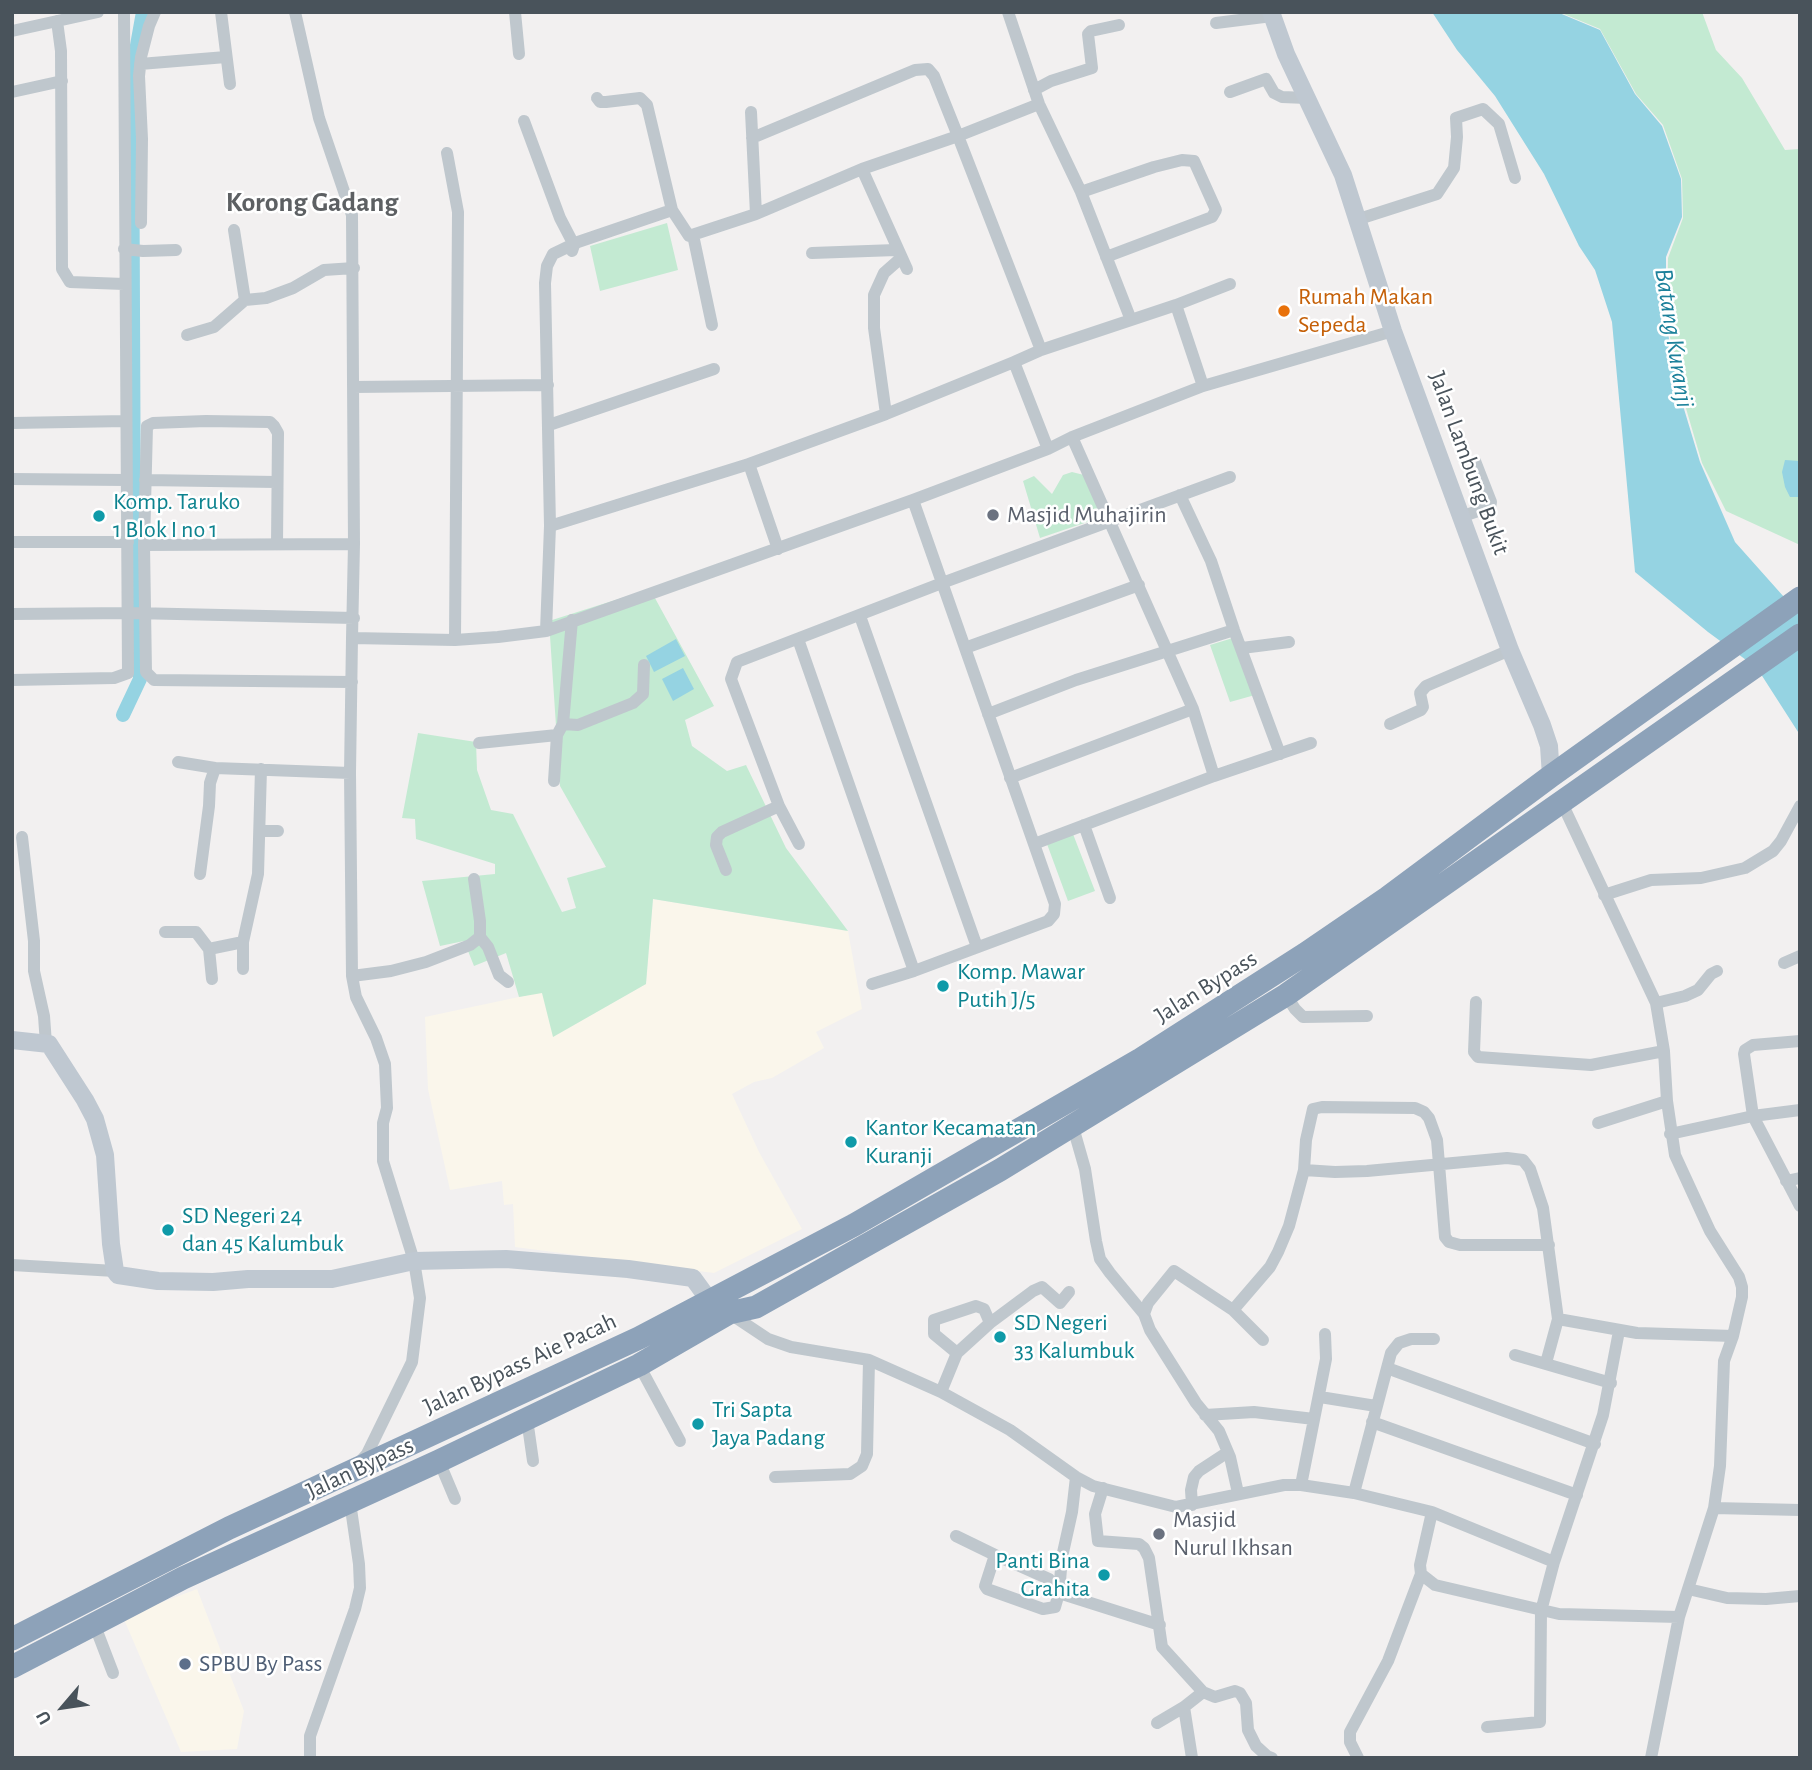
<!DOCTYPE html>
<html>
<head>
<meta charset="utf-8">
<style>
  body { margin:0 }
  #map { position:relative; width:1812px; height:1770px; overflow:hidden; background:#f2f0f0; font-family:"Alegreya Sans",sans-serif }
  canvas { display:block }
  .frame { position:absolute; inset:0; border:14px solid #49535b; pointer-events:none }
  .north { position:absolute; left:28px; top:1672px; width:70px; height:70px; -webkit-text-stroke:5px #fff; paint-order:stroke; rotate:241deg; font-size:19px; font-weight:700; line-height:28px; text-align:center; color:#49535b }
  .north::after { content:''; display:block; margin:auto; width:24px; height:32px; background:#49535b; clip-path:polygon(50% 0,100% 100%,50% 72%,0 100%) }
</style>
</head>
<body>
<div id="map">
<canvas width="1812" height="1770"></canvas>
<div class="frame"></div>
<div class="north">U</div>
</div>
<script>
const context = document.querySelector('canvas').getContext('2d');
context.lineJoin = 'round';
function paint(path, color) { context.fillStyle = color; context.fill(path, 'evenodd'); }
const toPath = rows => new Path2D(rows.map(r => 'M' + r).join(''));
function strokePath(path, color, width, dash) { context.strokeStyle = color; context.lineWidth = width; context.lineCap = dash ? 'butt' : 'round'; context.setLineDash(dash || []); context.stroke(path); }
function label(font, color, halo, rows, align = 'center') {
  context.font = font + ' "Alegreya Sans",sans-serif'; context.lineWidth = 5; context.setLineDash([]); context.textBaseline = 'middle'; context.strokeStyle = halo; context.fillStyle = color; for (const [text, x, y, turn = 0] of rows) {
    context.save(); context.translate(x, y); context.rotate((+turn || 0) * Math.PI / 180); context.textAlign = isNaN(turn) ? turn : align; if (halo) context.strokeText(text, 0, 0); context.fillText(text, 0, 0); context.restore();
  }
}
const commercial = toPath([
  [653,899,848,931,862,1009,816,1032,824,1048,772,1078,754,1082,732,1094,759,1152,802,1229,714,1273,515,1247,513,1204,504,1205,502,1181,450,1190,428,1089,425,1017,542,992,554,1036,646,984],
  [197,1589,244,1711,237,1749,181,1752,123,1617]
]);
const green = toPath([
  [1559,12,1702,12,1716,50,1742,78,1785,150,1800,149,1800,545,1726,511,1702,463,1680,388,1667,322,1668,258,1683,218,1682,179,1663,125,1636,94,1600,29],
  [667,223,678,270,600,291,590,246],
  [1072,472,1084,475,1102,517,1040,538,1023,481,1034,476,1052,494,1063,475],
  [650,589,714,706,685,720,692,746,727,771,746,765,786,848,848,931,653,899,646,984,553,1037,542,993,519,997,506,953,474,966,464,941,440,946,422,881,495,874,495,864,416,839,415,819,402,818,418,733,476,742,477,770,491,810,513,814,562,912,576,908,567,878,606,867,560,786,549,621],
  [1236,637,1255,695,1230,702,1210,645],
  [1073,834,1095,891,1068,901,1047,844]
]);
const water = toPath([
  [1432,12,1557,12,1600,30,1635,94,1662,126,1681,179,1682,217,1666,257,1666,322,1678,389,1700,462,1735,542,1800,615,1800,735,1757,668,1708,632,1635,572,1612,322,1595,270,1579,246,1544,174,1495,96,1457,50],
  [1785,460,1800,461,1798,497,1790,497,1785,487,1782,472],
  [676,639,685,656,654,672,646,656],
  [683,668,694,689,673,701,662,679]
]);
const canal = toPath([
  [123,715,140,679,134,548,132,73,143,12]
]);
const street = toPath([
  [221,12,230,84],
  [295,12,319,118,352,215,354,544,352,638],
  [515,12,519,54],
  [1008,12,1039,104,1081,192,1131,320,1176,305,1203,386],
  [57,21,61,51,62,269,70,282,124,284],
  [1216,23,1272,16],
  [12,31,98,12],
  [140,64,226,57],
  [1034,90,1051,81,1092,68,1088,34,1091,31,1119,25],
  [12,92,62,81],
  [1230,92,1266,79,1274,93,1282,97,1307,98],
  [597,98,600,102,606,102,640,98,647,105,672,210],
  [1039,104,958,136,1041,350,1131,320],
  [751,112,756,214],
  [524,121,560,218,574,245,572,251],
  [447,153,458,212,455,640],
  [862,169,907,269],
  [1081,192,1154,167,1182,160,1194,161,1216,210,1212,217,1106,257],
  [1359,219,1437,194,1454,168,1457,137,1456,118,1483,109,1499,124,1515,178],
  [141,223,142,139,139,76,141,57,149,26,155,12],
  [234,230,245,300],
  [693,235,712,325],
  [124,249,143,251,176,250],
  [812,253,896,250],
  [1176,305,1230,284],
  [187,335,214,327,245,300,266,298,293,288,324,270,354,268],
  [1041,350,1014,362,1048,449],
  [353,387,548,385],
  [886,414,874,328,874,295,884,273,901,258],
  [12,423,126,421],
  [549,425,714,369],
  [12,479,126,480],
  [145,480,276,482],
  [1180,495,1211,561,1234,630,1280,754],
  [913,500,1034,844],
  [1463,516,1490,507,1491,502,1475,461],
  [550,526,749,464],
  [12,542,128,542],
  [277,544,278,433,274,426,270,422,206,421,153,423,147,426,144,545,146,672,154,680,352,682],
  [144,545,354,544],
  [778,549,749,464,886,414,1014,362],
  [12,614,133,613,354,618],
  [860,616,977,947],
  [546,631,550,526,545,283,547,266,553,254,578,242,672,210,689,236,756,214,862,169,958,136,934,76,928,69,915,70,752,138],
  [798,639,914,971,1048,921,1054,914,1055,904,1034,844,1214,776,1193,709,1072,437],
  [965,648,1139,585],
  [1242,648,1289,642],
  [12,680,114,678,128,673,124,12],
  [988,714,1076,680,1234,630],
  [563,724,578,725,633,703,643,694,644,665],
  [1390,724,1421,710,1423,707,1420,693,1426,686,1510,650],
  [479,743,557,735,563,724,572,620],
  [178,762,215,768],
  [1214,776,1311,743],
  [1010,778,1193,709],
  [554,781,557,735],
  [1562,803,1656,1003,1664,1051,1667,1101,1675,1155,1710,1231,1739,1277,1742,1287,1742,1297,1733,1336,1724,1361,1720,1466,1714,1508,1679,1617,1651,1758],
  [1084,825,1110,898],
  [260,831,278,831],
  [22,837,34,941,34,971,44,1016,46,1044],
  [799,844,779,806,731,679,737,662,942,583,1230,477],
  [726,870,716,845,717,837,722,832,779,806],
  [200,874,209,806,210,783,215,768,350,773],
  [1604,895,1651,880,1701,878,1745,868,1773,851,1781,841,1800,806],
  [165,932,196,932,209,949,243,942],
  [480,937,488,947,499,975,508,982],
  [209,949,212,979],
  [1784,963,1800,956],
  [243,969,243,942,258,874,261,769],
  [352,976,391,971,426,962,470,945,480,937,480,921,474,879],
  [872,984,914,971],
  [1286,995,1295,1009,1303,1017,1367,1016],
  [1476,1002,1474,1052,1478,1057,1591,1065,1664,1051],
  [1656,1003,1685,996,1698,990,1711,974,1717,971],
  [1800,1041,1753,1045,1745,1050,1744,1054,1753,1116,1800,1206],
  [1598,1123,1667,1101],
  [1073,1127,1085,1169,1096,1241,1100,1259,1110,1273,1144,1314],
  [1670,1134,1753,1116,1800,1110],
  [1304,1170,1306,1140,1313,1109,1322,1107,1415,1108,1424,1112,1429,1118,1437,1140,1445,1237,1449,1242,1460,1245,1549,1245],
  [1786,1181,1800,1178],
  [12,1265,115,1271],
  [1233,1310,1263,1340],
  [729,1313,768,1339,791,1347,869,1360,941,1392,1010,1430,1076,1477,1093,1486,1176,1507,1284,1485,1301,1485,1354,1493,1432,1512,1420,1565,1421,1574,1435,1585,1559,1614,1679,1617],
  [957,1353,934,1334,934,1320,976,1306,984,1309,990,1323],
  [1515,1355,1611,1383],
  [1546,1363,1558,1319],
  [639,1365,680,1441],
  [1387,1368,1391,1353,1399,1343,1411,1339,1434,1339],
  [941,1392,957,1353,990,1323,1033,1291,1042,1287,1060,1303,1069,1292],
  [1320,1397,1376,1406],
  [1205,1415,1254,1412,1314,1419],
  [527,1419,533,1461],
  [1372,1422,1577,1495],
  [439,1461,455,1499],
  [359,1463,367,1454,412,1362,420,1298,414,1261,383,1161,383,1123,387,1108,385,1064,376,1038,356,997,352,976,350,773,352,638,455,640,498,637,546,631,913,500,1048,449,1072,437,1203,386,1393,331],
  [775,1477,850,1474,862,1466,867,1454,869,1360],
  [1076,1477,1072,1512,1062,1557,1059,1593,1055,1607,1043,1609,987,1589,985,1586,995,1555,1049,1579,1059,1593,1160,1625],
  [1301,1485,1326,1359,1325,1334],
  [1103,1488,1095,1514,1098,1541,1139,1544,1144,1548,1149,1558,1162,1647,1203,1692,1215,1697,1235,1691,1240,1693,1246,1703,1248,1730,1256,1746,1267,1756,1272,1758],
  [1238,1493,1230,1457,1219,1431,1196,1403,1150,1330,1144,1314,1148,1303,1174,1271,1233,1310,1270,1267,1278,1252,1289,1226,1304,1170,1335,1172,1367,1171,1507,1158,1523,1160,1530,1169,1543,1208,1558,1319,1637,1333,1733,1336],
  [1354,1493,1387,1368,1595,1444],
  [1192,1505,1191,1490,1194,1477,1199,1471,1228,1452],
  [1714,1508,1800,1510],
  [1432,1512,1554,1562],
  [956,1536,995,1555],
  [1688,1589,1727,1598,1766,1599,1800,1596],
  [95,1626,113,1673],
  [1157,1723,1184,1707],
  [1487,1727,1540,1722,1541,1611,1554,1562,1603,1415,1619,1331],
  [310,1758,310,1736,355,1609,360,1588,359,1564,350,1502],
  [1192,1758,1184,1707,1203,1692],
  [1358,1758,1350,1742,1350,1732,1388,1661,1421,1574]
]);
const secondary = toPath([
  [1271,12,1286,54,1343,175,1393,331,1510,650,1542,725,1549,746,1551,776],
  [12,1040,49,1044,85,1100,95,1119,105,1155,111,1244,115,1271,118,1275,158,1281,213,1282,248,1279,332,1279,414,1261,506,1259,628,1269,693,1278,709,1300]
]);
const highway = toPath([
  [12,1639,229,1528,639,1338,854,1225,1141,1059,1305,954,1387,898,1551,776,1800,598],
  [12,1667,183,1578,439,1461,639,1365,729,1313,756,1307,1000,1170,1286,995,1800,635]
]);
const markers = [
  [1284,311,7,"#e8710a"],
  [993,515,7,"#6b7280"],
  [99,516,7,"#0f9aa8"],
  [943,986,7,"#0f9aa8"],
  [851,1142,7,"#0f9aa8"],
  [168,1230,7,"#0f9aa8"],
  [1000,1337,7,"#0f9aa8"],
  [698,1424,7,"#0f9aa8"],
  [1159,1534,7,"#6b7280"],
  [1104,1575,7,"#0f9aa8"],
  [185,1664,7,"#5c6f8a"]
];
const foodNames = [
  ["Rumah Makan",1298,297],
  ["Sepeda",1298,325]
];
const streetNames = [
  ["Jalan Lambung Bukit",1469,463,70],
  ["Jalan Bypass",1206,987,-32],
  ["Jalan Bypass Aie Pacah",520,1364,-25],
  ["Jalan Bypass",360,1468,-25]
];
const cultureNames = [
  ["Komp. Taruko",113,502],
  ["1 Blok I no 1",113,530],
  ["Komp. Mawar",957,972],
  ["Putih J/5",957,1000],
  ["Kantor Kecamatan",865,1128],
  ["Kuranji",865,1156],
  ["SD Negeri 24",182,1216],
  ["dan 45 Kalumbuk",182,1244],
  ["SD Negeri",1014,1323],
  ["33 Kalumbuk",1014,1351],
  ["Tri Sapta",712,1410],
  ["Jaya Padang",712,1438],
  ["Panti Bina",1090,1561,"right"],
  ["Grahita",1090,1589,"right"]
];
const worshipNames = [
  ["Masjid Muhajirin",1007,515],
  ["Masjid",1173,1520],
  ["Nurul Ikhsan",1173,1548]
];
const serviceNames = [
  ["SPBU By Pass",199,1664]
];
const waterNames = [
  ["Batang Kuranji",1674,338,81]
];
const quarterNames = [
  ["Korong Gadang",312,203]
];
paint(commercial, '#faf6eb');
paint(green, '#c3ead2');
paint(water, '#95d3e2');
strokePath(canal, '#95d3e2', 14);
strokePath(street, '#bfc7cd', 12);
strokePath(secondary, '#bfc8d1', 18);
strokePath(highway, '#8da2b9', 23);
for (const [x, y, r, color] of markers) { const dot = new Path2D(); dot.arc(x, y, r, 0, 2 * Math.PI); context.fillStyle = color; context.fill(dot); strokePath(dot, '#fff', 2.5); }
label('24px', '#c56008', '#fff', foodNames, 'left');
label('24px', '#49535b', '#fff', streetNames);
label('24px', '#0d838f', '#fff', cultureNames, 'left');
label('24px', '#5b616d', '#fff', worshipNames, 'left');
label('24px', '#4e5e75', '#fff', serviceNames, 'left');
label('italic 26px', '#1c819b', '#fff', waterNames);
label('bold 28px', '#5d6063', '#fff', quarterNames);
</script>
</body>
</html>
